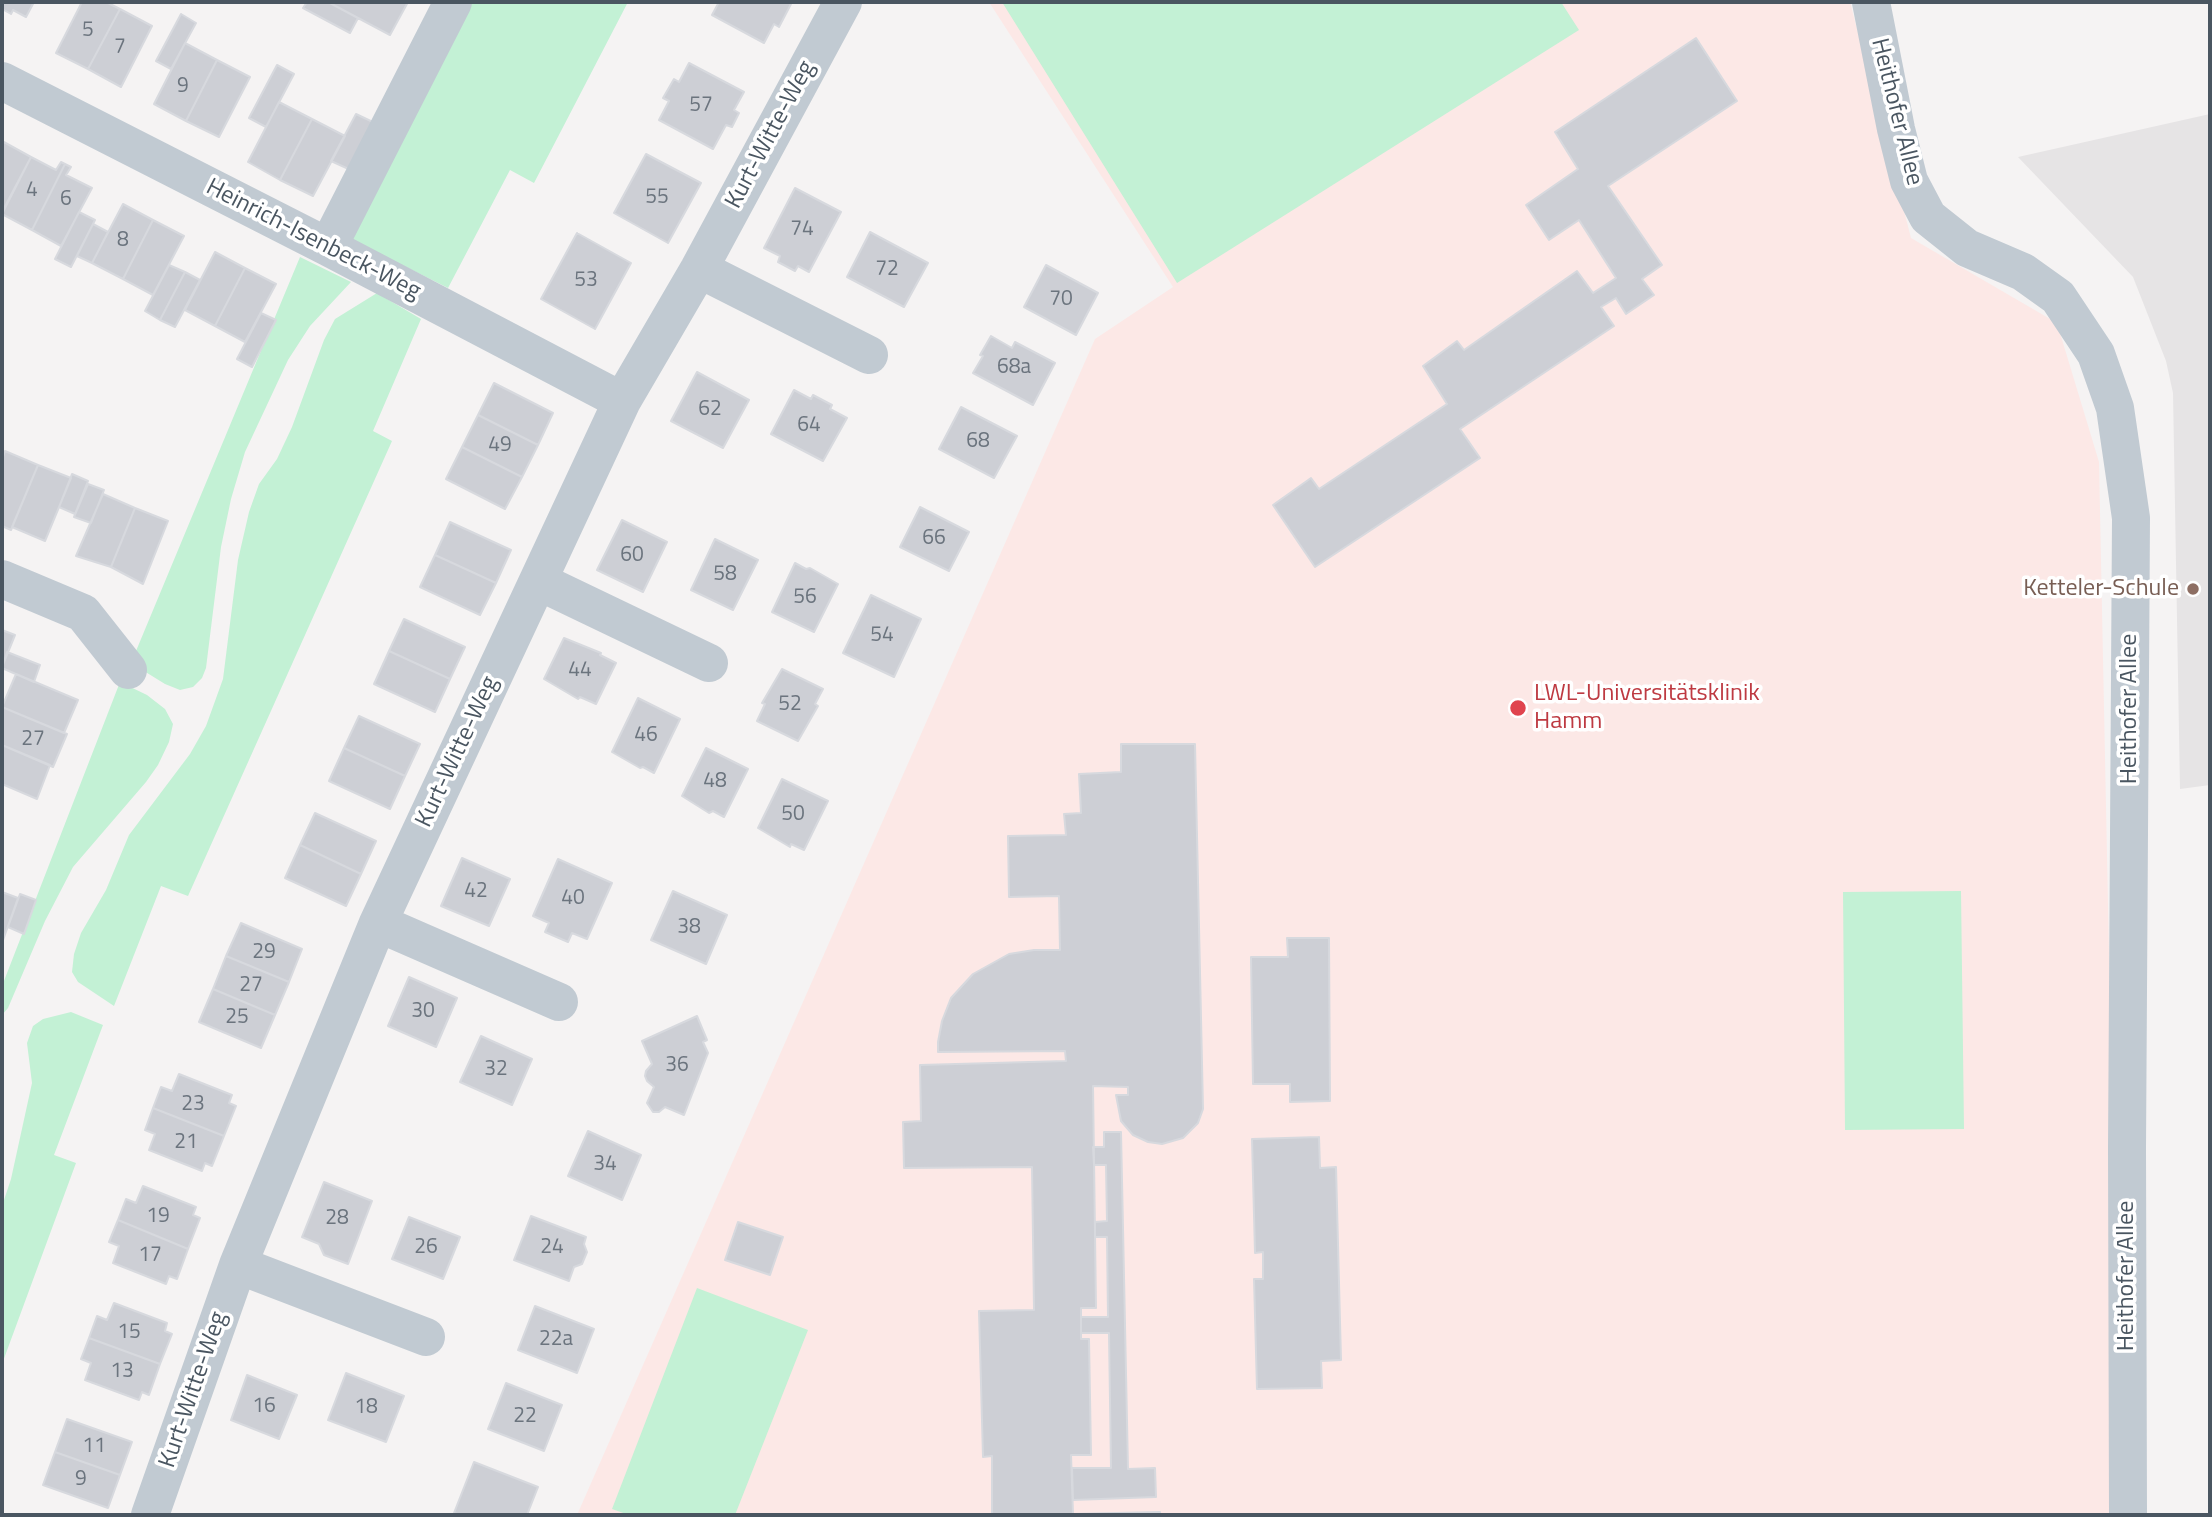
<!DOCTYPE html>
<html>
<head>
<meta charset="utf-8">
<style>
  body { margin:0 }
  #map { position:relative; width:2212px; height:1517px; overflow:hidden; background:#f5f3f3; font-family:"Titillium Web",sans-serif }
  canvas { display:block }
  .frame { position:absolute; inset:0; border:4px solid #4a5661; pointer-events:none }
</style>
</head>
<body>
<div id="map">
<canvas width="2212" height="1517"></canvas>
<div class="frame"></div>
</div>
<script>
const context = document.querySelector('canvas').getContext('2d');
context.lineJoin = 'round';
function paint(path, color) { context.fillStyle = color; context.fill(path, 'evenodd'); }
const toPath = rows => new Path2D(rows.map(r => 'M' + r).join(''));
function strokePath(path, color, width, dash) { context.strokeStyle = color; context.lineWidth = width; context.lineCap = dash ? 'butt' : 'round'; context.setLineDash(dash || []); context.stroke(path); }
function label(font, color, halo, rows, align = 'center') {
  context.font = font + ' "Titillium Web",sans-serif'; context.lineWidth = 7; context.setLineDash([]); context.textBaseline = 'middle'; context.strokeStyle = halo; context.fillStyle = color; for (const [text, x, y, turn = 0] of rows) {
    context.save(); context.translate(x, y); context.rotate((+turn || 0) * Math.PI / 180); context.textAlign = isNaN(turn) ? turn : align; if (halo) context.strokeText(text, 0, 0); context.fillText(text, 0, 0); context.restore();
  }
}
const education = toPath([
  [2210,114,2210,785,2180,789,2173,393,2166,361,2133,277,2018,157]
]);
const medical = toPath([
  [989,2,1850,2,1911,238,2057,323,2099,462,2109,954,2112,1515,577,1515,1095,339,1173,287]
]);
const green = toPath([
  [460,2,628,2,534,183,510,170,448,288,342,235],
  [1002,2,1561,2,1579,30,1177,283],
  [300,257,351,282,310,326,288,360,245,452,231,499,221,547,206,668,202,678,193,687,180,690,165,684,131,663],
  [377,293,421,319,373,431,392,441,188,896,161,886,114,1006,78,982,72,972,74,954,81,933,106,890,129,835,190,754,206,726,223,679,238,560,249,512,259,484,277,459,292,427,324,340,335,319],
  [120,682,147,695,165,709,173,724,169,742,158,765,146,782,73,867,45,921,8,1008,2,1015,2,986],
  [1961,891,1964,1129,1845,1130,1843,892],
  [71,1012,103,1025,54,1155,76,1163,2,1364,2,1206,11,1179,32,1083,27,1043,33,1026,43,1019],
  [697,1288,808,1330,735,1515,629,1515,612,1509]
]);
const building = toPath([
  [2,2,34,2,26,17,13,10,11,14,2,9,2,2],
  [82,2,106,2,120,9,88,69,56,53,82,2],
  [307,2,328,2,358,18,350,33,303,8,307,2],
  [328,2,408,2,390,35,328,2],
  [719,2,786,2,791,4,779,27,774,24,764,43,712,15,719,2],
  [120,9,152,26,121,87,88,69,120,9],
  [181,14,196,23,171,69,156,61,181,14],
  [1696,38,1737,101,1608,186,1662,265,1642,279,1654,295,1626,314,1616,298,1601,307,1614,326,1460,429,1480,458,1315,567,1273,505,1311,478,1319,489,1447,404,1423,366,1457,341,1464,350,1577,271,1593,293,1616,278,1579,220,1549,240,1526,205,1578,169,1555,132,1696,38],
  [185,43,217,60,186,121,154,104,185,43],
  [217,60,250,77,219,137,186,121,217,60],
  [689,63,744,92,734,110,739,113,732,127,726,125,713,149,659,120,669,101,663,98,674,79,679,82,689,63],
  [277,65,294,74,266,127,249,118,277,65],
  [279,102,312,119,280,180,248,162,279,102],
  [356,114,377,124,353,171,331,161,356,114],
  [312,119,345,136,313,196,280,180,312,119],
  [2,141,31,157,2,212,2,141],
  [646,154,701,183,668,243,614,213,646,154],
  [31,157,56,170,61,162,65,164,32,230,2,214,31,157],
  [65,164,71,167,66,175,92,188,61,246,32,230,65,164],
  [795,188,841,212,809,272,798,266,795,271,778,262,780,256,764,248,795,188],
  [123,204,153,220,123,279,92,263,123,204],
  [79,212,95,220,71,267,55,259,79,212],
  [153,220,184,236,153,295,123,279,153,220],
  [93,224,108,232,92,263,77,256,93,224],
  [870,232,928,263,904,307,847,277,870,232],
  [577,233,631,263,595,329,541,299,577,233],
  [215,252,245,268,215,326,185,310,215,252],
  [169,265,185,272,160,320,145,311,169,265],
  [1046,265,1098,293,1076,335,1024,307,1046,265],
  [245,268,276,284,245,342,215,326,245,268],
  [185,272,200,280,175,327,160,320,185,272],
  [261,313,276,320,252,367,237,359,261,313],
  [991,336,1012,348,1015,342,1055,363,1033,405,973,373,983,356,980,355,991,336],
  [697,372,749,400,723,448,671,421,697,372],
  [494,383,553,413,538,445,478,415,494,383],
  [794,390,811,399,813,395,832,405,830,409,847,418,823,461,771,434,794,390],
  [961,407,1017,436,994,478,939,449,961,407],
  [478,415,538,445,522,477,462,447,478,415],
  [462,447,522,477,505,509,446,479,462,447],
  [5,451,38,465,11,530,2,526,2,460,5,451],
  [38,465,71,478,45,541,12,527,38,465],
  [72,474,88,481,75,514,59,507,72,474],
  [88,484,104,490,91,523,74,517,88,484],
  [103,494,135,508,111,567,76,556,103,494],
  [920,507,969,532,949,571,900,547,920,507],
  [135,508,168,521,143,584,111,567,135,508],
  [622,520,667,542,643,592,597,570,622,520],
  [450,522,511,550,496,583,435,555,450,522],
  [715,539,758,560,733,610,691,590,715,539],
  [435,555,496,583,480,615,420,587,435,555],
  [795,563,806,569,810,568,838,584,814,632,772,612,795,563],
  [871,595,921,619,894,677,843,653,871,595],
  [404,619,465,647,450,679,389,651,404,619],
  [2,630,15,635,2,667,2,630],
  [564,638,601,653,600,655,616,663,596,704,580,697,578,699,544,679,564,638],
  [389,651,450,679,435,712,374,684,389,651],
  [7,652,40,665,34,682,2,668,7,652],
  [782,669,823,689,815,704,818,706,798,741,757,721,765,704,762,703,782,669],
  [16,674,78,700,64,733,2,707,16,674],
  [638,698,680,719,654,773,643,767,640,768,612,752,638,698],
  [2,707,67,734,53,767,2,745,2,707],
  [359,716,420,744,405,776,344,748,359,716],
  [1121,744,1195,744,1203,1109,1198,1123,1183,1138,1162,1144,1148,1142,1133,1135,1121,1121,1116,1095,1128,1095,1128,1087,1093,1086,1096,1308,1081,1308,1081,1339,1089,1339,1091,1455,1071,1455,1073,1514,1160,1512,1160,1515,992,1515,992,1456,983,1457,979,1311,1034,1310,1032,1167,904,1168,903,1122,921,1121,920,1065,1066,1061,1065,1051,938,1052,938,1042,942,1021,951,998,973,974,1009,954,1034,950,1060,950,1059,896,1009,897,1008,836,1066,835,1064,814,1081,813,1079,774,1121,772,1121,744],
  [2,745,50,765,37,799,2,784,2,745],
  [344,748,405,776,390,809,329,781,344,748],
  [706,748,748,769,724,817,713,811,709,813,682,796,706,748],
  [782,779,828,801,804,850,791,844,790,847,758,828,782,779],
  [315,813,376,841,361,874,300,845,315,813],
  [300,845,361,874,346,906,285,878,300,845],
  [462,858,510,879,489,926,441,906,462,858],
  [558,859,612,883,587,939,572,933,568,942,545,932,549,923,533,916,558,859],
  [673,891,727,915,706,964,651,940,673,891],
  [2,892,18,898,2,943,2,892],
  [20,894,36,900,24,934,8,927,20,894],
  [241,923,302,949,289,982,226,956,241,923],
  [1287,938,1329,938,1330,1101,1290,1102,1290,1084,1253,1084,1251,957,1288,957,1287,938],
  [226,956,289,982,275,1015,213,989,226,956],
  [409,977,457,998,436,1047,388,1026,409,977],
  [213,989,275,1015,261,1048,199,1022,213,989],
  [697,1016,707,1040,703,1042,708,1053,684,1115,665,1107,659,1112,653,1112,647,1103,654,1087,647,1081,645,1076,646,1071,652,1064,642,1041,697,1016],
  [481,1036,532,1059,512,1105,460,1082,481,1036],
  [179,1074,232,1095,229,1103,236,1106,224,1136,153,1108,161,1087,172,1091,179,1074],
  [153,1108,224,1136,212,1166,205,1163,202,1171,149,1150,155,1134,145,1130,153,1108],
  [588,1131,641,1155,622,1200,568,1176,588,1131],
  [1104,1132,1121,1132,1128,1469,1155,1468,1156,1497,1073,1500,1072,1468,1111,1468,1109,1333,1081,1333,1081,1317,1108,1317,1107,1237,1095,1237,1095,1222,1107,1221,1106,1165,1094,1165,1093,1147,1104,1147,1104,1132],
  [1319,1137,1320,1168,1336,1167,1341,1360,1321,1361,1322,1388,1257,1389,1254,1279,1263,1279,1263,1252,1255,1253,1252,1139,1319,1137],
  [324,1182,372,1201,348,1264,324,1255,319,1244,302,1237,324,1182],
  [143,1186,196,1207,193,1215,200,1218,188,1249,118,1220,126,1199,136,1203,143,1186],
  [531,1216,586,1237,584,1244,587,1252,582,1264,574,1267,569,1281,514,1260,531,1216],
  [409,1217,460,1237,443,1279,392,1259,409,1217],
  [118,1220,188,1249,177,1279,169,1276,166,1284,113,1263,119,1246,109,1242,118,1220],
  [738,1222,783,1237,770,1275,725,1260,738,1222],
  [114,1303,167,1323,165,1331,172,1334,160,1364,89,1338,97,1316,107,1320,114,1303],
  [535,1306,594,1329,577,1373,518,1350,535,1306],
  [89,1338,160,1364,149,1395,142,1392,139,1400,85,1380,91,1363,81,1359,89,1338],
  [346,1373,404,1396,386,1442,328,1420,346,1373],
  [247,1375,297,1395,279,1439,231,1420,247,1375],
  [506,1383,562,1405,544,1451,488,1429,506,1383],
  [67,1419,132,1442,120,1475,55,1452,67,1419],
  [55,1452,120,1475,108,1508,43,1485,55,1452],
  [474,1462,538,1487,527,1515,461,1515,454,1513,474,1462]
]);
const minor = toPath([
  [1871,2,1896,129,1909,181,1928,217,1967,248,2023,272,2058,297,2096,354,2115,408,2131,518,2127,1148,2128,1515],
  [2,81,328,247,622,401],
  [328,247,453,2],
  [699,269,869,355],
  [2,579,83,613,128,670],
  [538,581,709,663],
  [378,923,559,1002],
  [238,1265,426,1337],
  [150,1515,238,1265,378,923,622,401,699,269,843,2]
]);
const markers = [
  [2193,589,7,"#8d6e63"],
  [1518,708,9,"#e0444e"]
];
const numberNames = [
  ["5",88,31],
  ["7",120,48],
  ["9",183,87],
  ["57",701,106],
  ["4",32,191],
  ["55",657,198],
  ["6",66,200],
  ["74",802,230],
  ["8",123,241],
  ["72",887,270],
  ["53",586,281],
  ["70",1061,300],
  ["68a",1014,368],
  ["62",710,410],
  ["64",809,426],
  ["68",978,442],
  ["49",500,446],
  ["66",934,539],
  ["60",632,556],
  ["58",725,575],
  ["56",805,598],
  ["54",882,636],
  ["44",580,671],
  ["52",790,705],
  ["46",646,736],
  ["27",33,740],
  ["48",715,782],
  ["50",793,815],
  ["42",476,892],
  ["40",573,899],
  ["38",689,928],
  ["29",264,953],
  ["27",251,986],
  ["30",423,1012],
  ["25",237,1018],
  ["36",677,1066],
  ["32",496,1070],
  ["23",193,1105],
  ["21",186,1143],
  ["34",605,1165],
  ["19",158,1217],
  ["28",337,1219],
  ["26",426,1248],
  ["24",552,1248],
  ["17",150,1256],
  ["15",129,1333],
  ["22a",556,1340],
  ["13",122,1372],
  ["16",264,1407],
  ["18",366,1408],
  ["22",525,1417],
  ["11",94,1447],
  ["9",81,1480]
];
const streetNames = [
  ["Heithofer Allee",1896,112,76],
  ["Kurt-Witte-Weg",771,135,-62],
  ["Heinrich-Isenbeck-Weg",313,240,27],
  ["Heithofer Allee",2130,709,-90],
  ["Kurt-Witte-Weg",458,752,-65],
  ["Heithofer Allee",2127,1276,-90],
  ["Kurt-Witte-Weg",194,1390,-71]
];
const educationNames = [
  ["Ketteler-Schule",2179,589]
];
const healthNames = [
  ["LWL-Universitätsklinik",1534,694],
  ["Hamm",1534,722]
];
paint(education, '#e6e4e5');
paint(medical, '#fce8e6');
paint(green, '#c3f1d5');
paint(building, '#cdcfd5');
strokePath(building, '#d7d9de', 2);
strokePath(minor, '#c1cad2', 38);
for (const [x, y, r, color] of markers) { const dot = new Path2D(); dot.arc(x, y, r, 0, 2 * Math.PI); context.fillStyle = color; context.fill(dot); strokePath(dot, '#fff', 2.5); }
label('21px', '#6b747e', null, numberNames);
label('24px', '#4a5661', '#fff', streetNames);
label('24px', '#785e54', '#fff', educationNames, 'right');
label('24px', '#be3a42', '#fff', healthNames, 'left');
</script>
</body>
</html>
